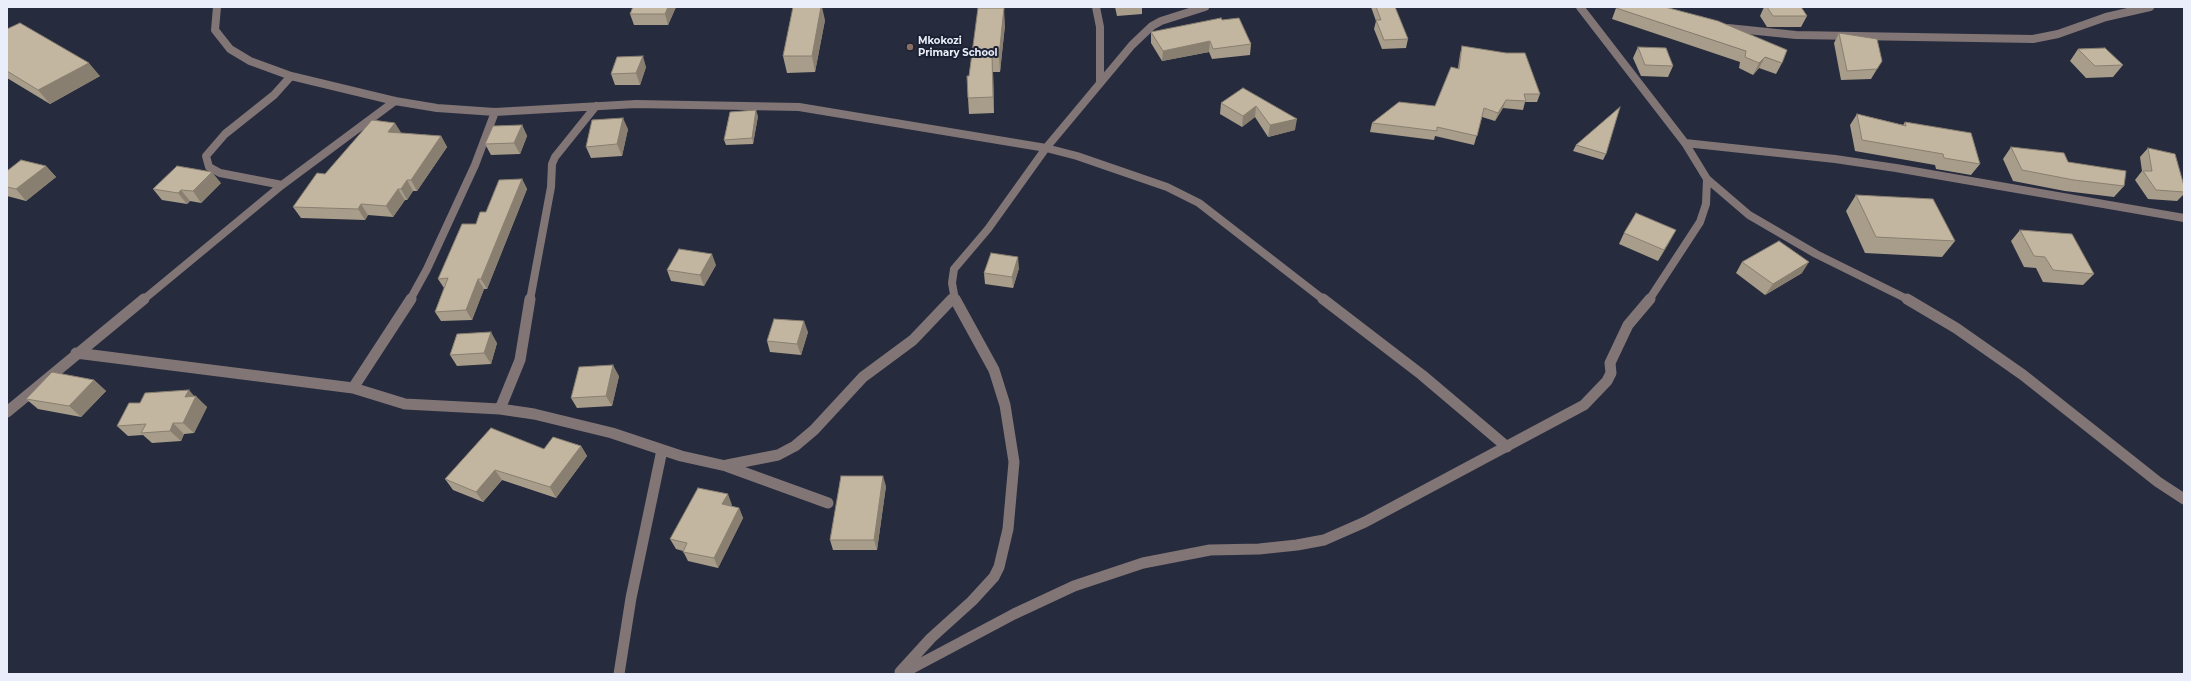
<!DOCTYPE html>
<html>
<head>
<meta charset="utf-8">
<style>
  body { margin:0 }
  #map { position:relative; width:2191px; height:681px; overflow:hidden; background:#262b3d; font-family:Montserrat,sans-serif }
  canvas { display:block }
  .frame { position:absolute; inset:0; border:8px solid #eaeefa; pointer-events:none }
</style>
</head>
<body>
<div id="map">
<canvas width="2191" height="681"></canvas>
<div class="frame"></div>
</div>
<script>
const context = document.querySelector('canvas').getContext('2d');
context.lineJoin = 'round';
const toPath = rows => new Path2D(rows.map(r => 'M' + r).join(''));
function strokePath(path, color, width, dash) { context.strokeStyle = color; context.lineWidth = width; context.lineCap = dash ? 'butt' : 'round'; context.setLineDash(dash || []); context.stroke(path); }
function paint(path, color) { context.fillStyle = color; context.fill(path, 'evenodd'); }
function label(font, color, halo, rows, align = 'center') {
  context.font = font + ' Montserrat,sans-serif'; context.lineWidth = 4; context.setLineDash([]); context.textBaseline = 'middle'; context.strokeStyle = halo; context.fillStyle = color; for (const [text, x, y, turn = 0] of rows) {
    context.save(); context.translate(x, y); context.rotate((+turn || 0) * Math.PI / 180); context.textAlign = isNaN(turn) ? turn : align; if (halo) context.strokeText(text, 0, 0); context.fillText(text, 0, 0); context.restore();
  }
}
const minorFar1 = toPath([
  [217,7,215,30,230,49,250,61,291,76,395,101,437,108,495,112,636,104,799,107,1046,148,1077,156,1167,187,1199,203,1324,300],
  [1096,7,1100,27,1100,83],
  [1580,7,1685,143,1707,179,1749,215,1816,254,1909,300],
  [1728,28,1796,35,2033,39,2058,34,2106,17,2150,7],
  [1685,143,1835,159,1896,168,2184,218],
  [282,185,220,173,209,167,206,156,225,134,274,95,291,76],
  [143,300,282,185,395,101],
  [410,300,427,269,475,165,495,112],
  [530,300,551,187,552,164,555,157,596,106],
  [952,300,954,297],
  [955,300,952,283,954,269,988,229,1046,148,1132,45,1152,26,1161,21,1205,7],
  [1649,300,1700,222,1706,204,1707,179]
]);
const minor = toPath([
  [1323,299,1422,375,1507,447],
  [1907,299,1956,328,2023,375,2158,482,2184,499],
  [76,353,353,388,405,404,500,409,534,414,612,433,681,456,726,466,828,503],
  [353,388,411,299],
  [500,409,520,360,530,299],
  [7,412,144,299],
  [727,465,778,455,795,446,814,430,863,377,913,340,952,299],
  [900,672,931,638,972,601,994,577,999,567,1008,529,1014,462,1005,405,994,370,955,299],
  [619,674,631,598,662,450],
  [901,674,1014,614,1074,586,1143,563,1210,550,1259,549,1297,545,1324,540,1365,522,1584,405,1607,381,1611,373,1610,363,1628,325,1650,299]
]);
const wall = toPath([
  [633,7,676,7,668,25,634,25,630,14],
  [1115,7,1142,7,1142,14,1117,16],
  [1371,7,1395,7,1408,39,1406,48,1382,49,1374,29,1376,21],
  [1764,7,1801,7,1807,16,1801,27,1767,27,1760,16],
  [1616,8,1782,63,1776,74,1759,68,1753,75,1739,68,1740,62,1612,19],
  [825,20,815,72,787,73,783,56],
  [1222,20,1251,44,1250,55,1212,59,1209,52,1162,61,1151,43,1151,32],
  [1005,25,1000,72,993,72,994,113,969,114,968,98,969,76],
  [7,29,100,76,50,104,7,78],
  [1839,33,1882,61,1871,79,1841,80,1834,43],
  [1462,46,1540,94,1537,102,1525,102,1523,110,1503,108,1495,121,1482,117,1474,145,1435,136,1434,140,1370,132,1372,123,1435,106,1458,68,1460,54],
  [1638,47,1673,66,1668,77,1641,76,1633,58],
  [2078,49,2123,65,2113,77,2086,78,2070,61],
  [646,67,640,85,615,85,611,74],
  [1243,88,1295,130,1268,137,1255,117,1242,127,1220,114,1221,103],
  [1857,114,1903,125,1905,122,1980,164,1971,175,1936,169,1935,165,1855,151,1850,125],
  [758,116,753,144,726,145,724,140],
  [522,125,527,136,520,154,491,155,485,144],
  [628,129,622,156,591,158,586,147],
  [401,133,441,136,447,147,417,191,413,191,407,200,405,200,393,217,368,215,365,220,301,218,293,207,325,174],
  [1576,145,1606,154,1603,160,1573,151],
  [2011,147,2068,162,2124,186,2114,197,2065,191,2013,181,2003,159],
  [2148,148,2184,186,2184,194,2177,201,2148,199,2135,180,2142,171,2140,157],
  [46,166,56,177,26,201,7,196,7,171],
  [522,179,527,189,487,289,484,289,472,320,441,321,435,312,444,288,438,279,486,212],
  [221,183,201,203,190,201,187,204,162,200,153,189],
  [1856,195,1955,241,1942,257,1865,253,1846,211],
  [2020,230,2094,274,2083,285,2043,282,2036,268,2024,267,2011,241],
  [1624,233,1670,241,1658,261,1619,244],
  [1742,262,1802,273,1765,295,1736,273],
  [716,265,704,286,671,281,667,270],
  [1019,268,1013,288,985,284,984,273],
  [808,332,801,355,770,352,767,341],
  [497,343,491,364,457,366,450,355],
  [619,376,612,406,577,408,571,398],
  [94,380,106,391,81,417,38,409,26,399],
  [195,397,207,407,194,433,184,434,181,441,152,443,143,435,128,436,117,426,140,403],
  [581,446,587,456,556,498,502,480,483,502,453,490,445,479,544,449],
  [886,486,877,550,833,550,830,540],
  [732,505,731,506,739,508,743,518,718,568,688,561,683,551,676,549,670,539]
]);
const shadedWall = toPath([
  [668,7,676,7,668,25,665,14],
  [821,7,822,7,825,20,815,72,812,56],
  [1004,8,1005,25,1000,72,999,56],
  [1210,41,1209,52,1162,61,1163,51],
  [643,56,646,67,640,85,636,73],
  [992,56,993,72,994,113,993,97],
  [1765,57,1759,68,1753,75,1759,63],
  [89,63,100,76,50,104,38,90],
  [1506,100,1503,108,1495,121,1498,113],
  [1256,106,1255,117,1242,127,1243,116],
  [756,110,758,116,753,144,752,138],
  [623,118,628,129,622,156,617,144],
  [1297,119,1295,130,1268,137,1270,125],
  [395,123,402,134,388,132],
  [522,125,527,136,520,154,514,143],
  [441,136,447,147,417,191,411,180],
  [46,166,56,177,26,201,16,189],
  [212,172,221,183,201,203,193,191],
  [522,179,527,189,487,289,481,279],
  [407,180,413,191,407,200,401,189],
  [398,189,405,200,393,217,386,206],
  [181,190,190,201,187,204,178,193],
  [361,204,368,215,365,220,358,209],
  [1676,230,1670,241,1658,261,1664,250],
  [712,254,716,265,704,286,700,275],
  [1018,257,1019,268,1013,288,1012,277],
  [1809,262,1802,273,1765,295,1773,284],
  [478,279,484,289,472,320,466,310],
  [804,321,808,332,801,355,797,344],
  [491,332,497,343,491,364,484,353],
  [613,365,619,376,612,406,606,396],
  [94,380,106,391,81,417,69,406],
  [189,390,196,398,196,396,207,407,194,433,183,423,185,397],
  [173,423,184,434,181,441,170,431],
  [581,446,587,456,556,498,550,487],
  [495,470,502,480,483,502,476,492],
  [883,476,886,486,877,550,874,540],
  [728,494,732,505,727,514,722,504],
  [739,508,743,518,718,568,714,558]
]);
const building = toPath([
  [633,7,668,7,665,14,630,14,633,7],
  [793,7,821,7,812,56,783,56,793,7],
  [1376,7,1395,7,1408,39,1384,40,1376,20,1381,20,1376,7],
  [1617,7,1665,7,1718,21,1787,50,1782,63,1765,57,1759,63,1745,57,1746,51,1616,8,1617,7],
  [1767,7,1801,7,1807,16,1773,16,1767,7],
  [978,8,1004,8,999,56,992,56,993,97,968,98,967,76,969,76,978,8],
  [1221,18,1222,20,1239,18,1251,44,1213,49,1210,41,1163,51,1151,32,1221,18],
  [20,23,89,63,38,90,7,71,7,29,20,23],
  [1839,33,1877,39,1882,61,1877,69,1847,71,1839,33],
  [1462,46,1506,53,1525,53,1540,94,1524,94,1526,101,1506,100,1498,113,1484,108,1477,136,1437,127,1437,131,1372,123,1399,102,1435,106,1451,67,1459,69,1462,46],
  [1638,47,1666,48,1673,66,1645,65,1638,47],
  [2105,48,2123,65,2095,66,2078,49,2105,48],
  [643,56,636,73,611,74,617,57,643,56],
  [1243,88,1297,119,1270,125,1256,106,1243,116,1221,103,1243,88],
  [1620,107,1606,154,1576,145,1620,107],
  [756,110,752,138,724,140,730,112,756,110],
  [1857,114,1906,126,1905,122,1971,133,1980,164,1944,158,1943,154,1862,140,1857,114],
  [623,118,617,144,586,147,592,120,623,118],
  [372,120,395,123,388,132,441,136,411,180,407,180,401,189,398,189,386,206,361,204,358,209,293,207,317,173,325,174,372,120],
  [522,125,514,143,485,144,493,126,522,125],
  [2011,147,2064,153,2068,162,2126,171,2124,186,2074,180,2022,170,2011,147],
  [2148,148,2175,154,2184,186,2184,192,2156,190,2143,171,2152,171,2148,148],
  [21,160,46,166,16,189,7,187,7,171,21,160],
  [177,166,212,172,193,191,181,190,178,193,153,189,177,166],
  [522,179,481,279,478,279,466,310,435,312,448,278,438,279,462,224,476,224,480,212,486,212,499,180,522,179],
  [1856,195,1933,199,1955,241,1876,237,1856,195],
  [1636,213,1676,230,1664,250,1624,233,1636,213],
  [2020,230,2072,234,2094,274,2053,270,2045,257,2034,256,2020,230],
  [1779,241,1809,262,1773,284,1742,262,1779,241],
  [679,249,712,254,700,275,667,270,679,249],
  [991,253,1018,257,1012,277,984,273,991,253],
  [774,319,804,321,797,344,767,341,774,319],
  [491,332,484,353,450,355,457,334,491,332],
  [613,365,606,396,571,398,579,367,613,365],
  [52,372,94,380,69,406,26,399,52,372],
  [189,390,185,397,196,396,183,423,173,423,170,431,141,433,146,424,117,426,129,403,140,403,145,393,189,390],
  [491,428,544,449,553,437,581,446,550,487,495,470,476,492,445,479,491,428],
  [841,476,883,476,874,540,830,540,841,476],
  [698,488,728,494,722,504,739,508,714,558,683,552,687,543,670,539,698,488]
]);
const markers = [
  [910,47,4,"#8d6e63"]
];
const farPoinames = [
  ["Mkokozi",918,41],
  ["Primary School",918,53]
];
strokePath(minorFar1, '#817576', 8);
strokePath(minor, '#817576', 11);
paint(wall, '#a89d8a');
paint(shadedWall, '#887f70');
paint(building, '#c3b6a0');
strokePath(building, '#887f70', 1);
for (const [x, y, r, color] of markers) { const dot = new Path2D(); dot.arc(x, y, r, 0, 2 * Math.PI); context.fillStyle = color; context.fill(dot); strokePath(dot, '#1c2233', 1.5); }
label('bold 10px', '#eaeefa', '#1c2233', farPoinames, 'left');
</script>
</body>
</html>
